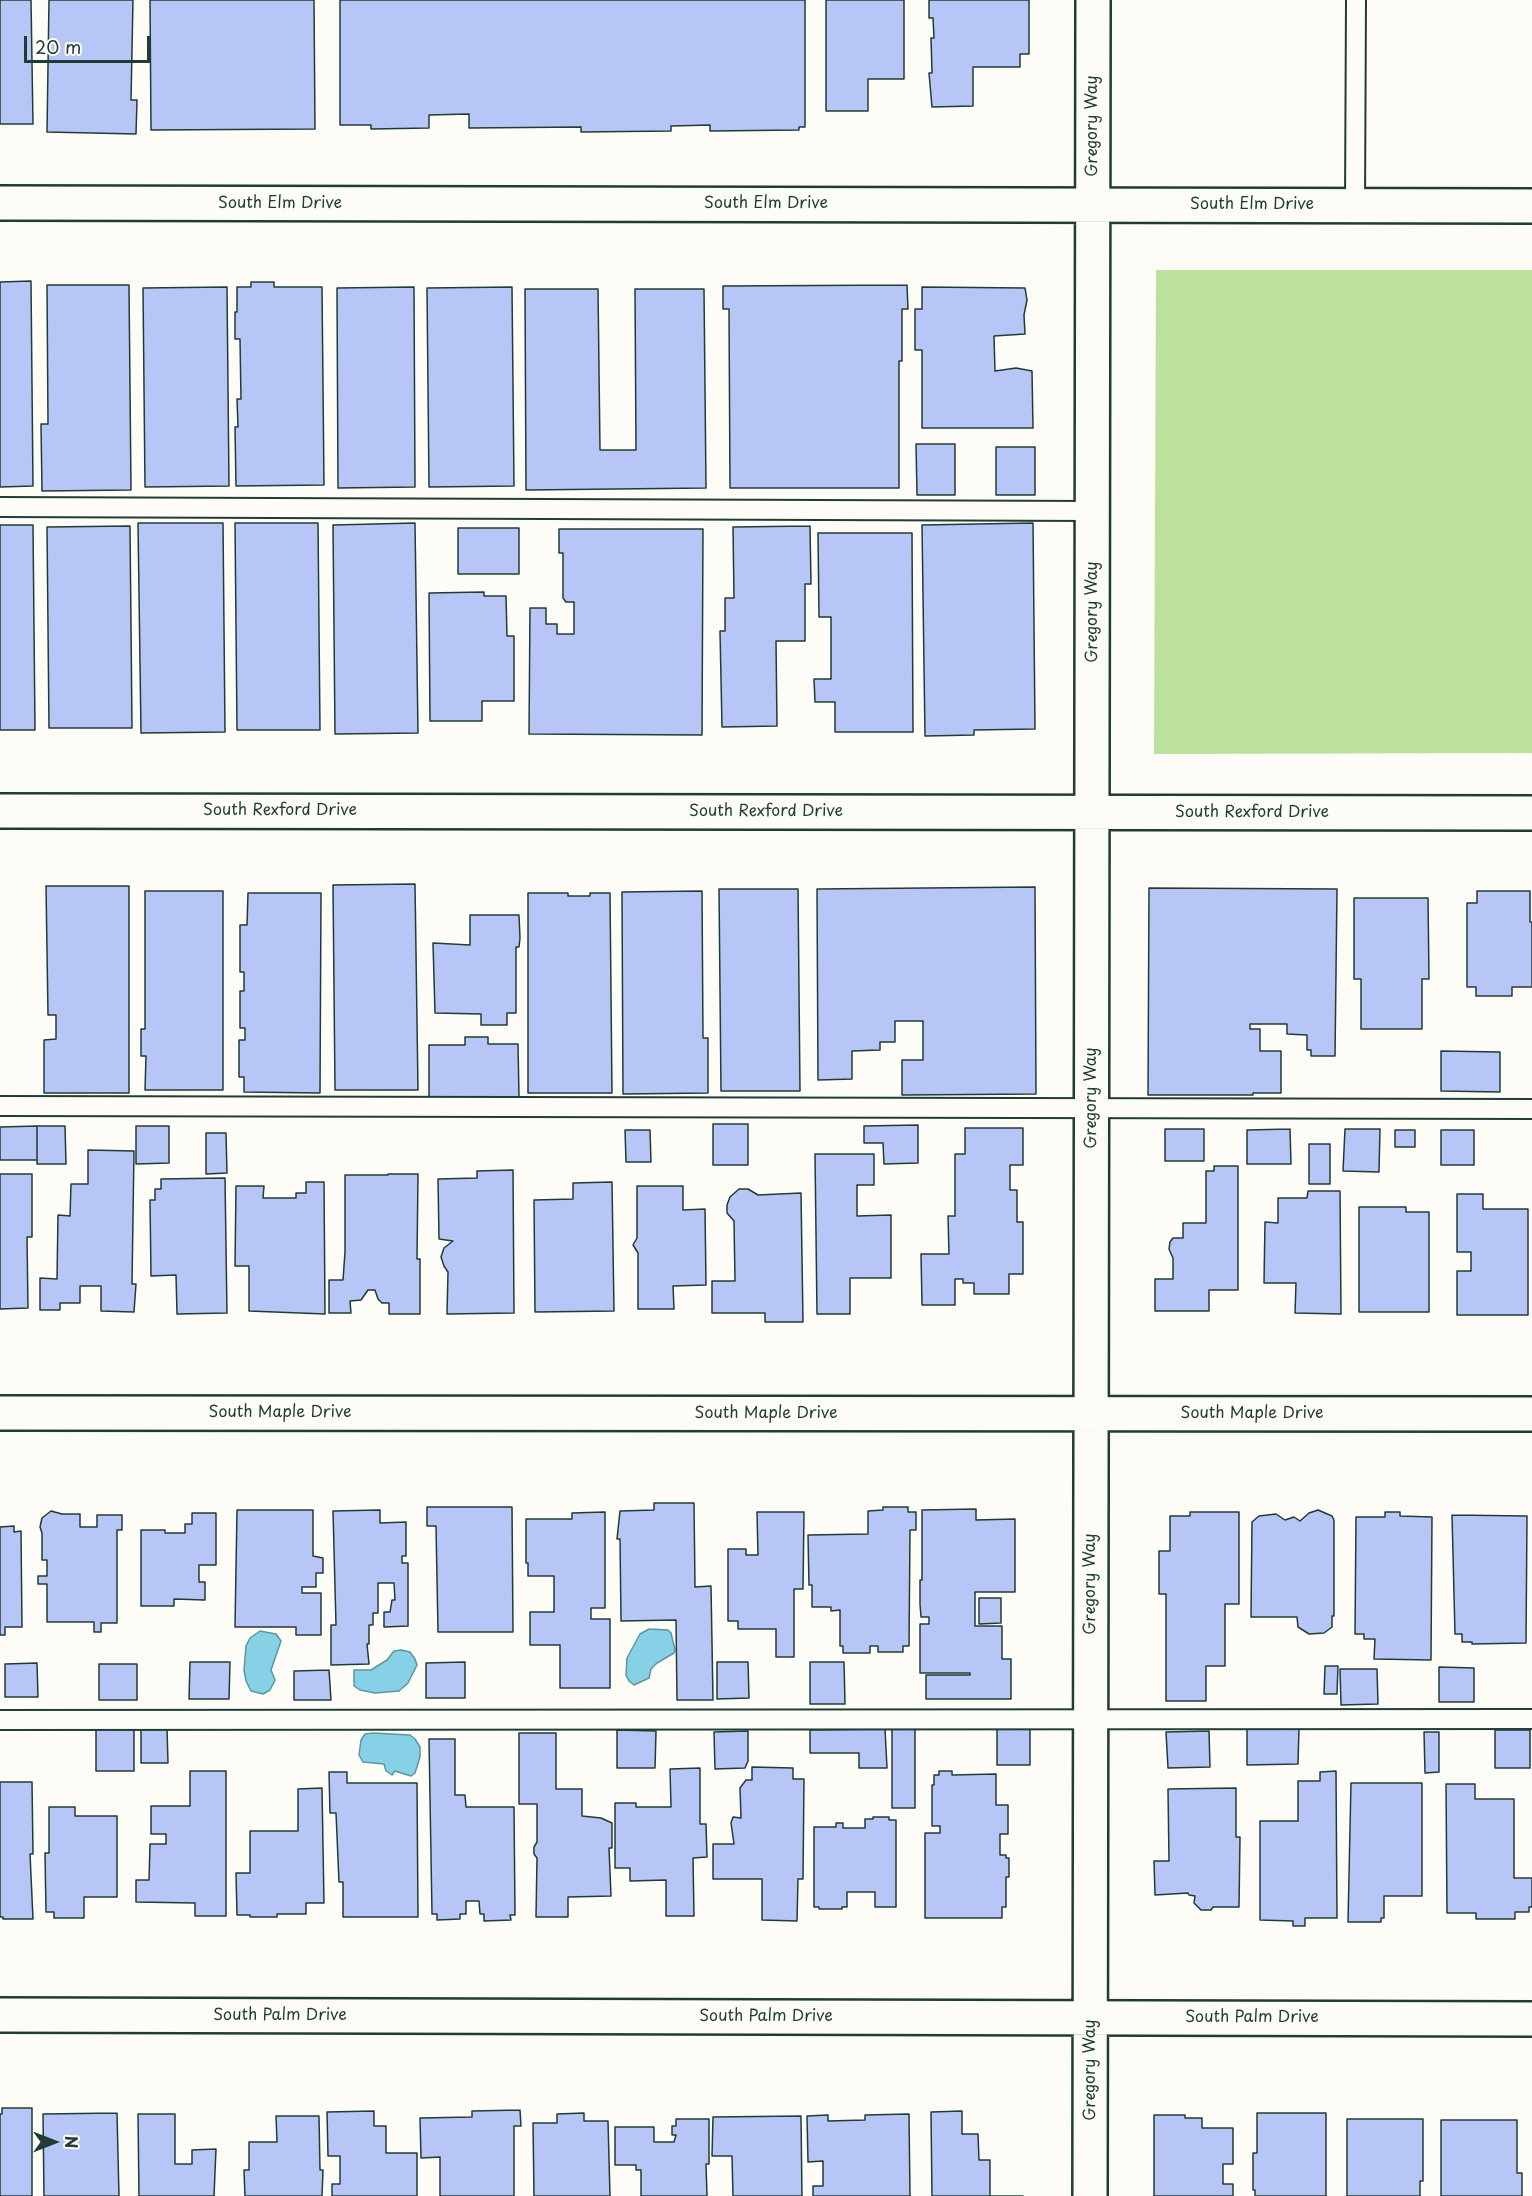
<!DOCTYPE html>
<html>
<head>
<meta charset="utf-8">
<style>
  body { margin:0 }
  #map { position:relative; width:1532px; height:2196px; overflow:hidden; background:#fdfcf7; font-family:"Playpen Sans",sans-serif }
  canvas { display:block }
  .north { position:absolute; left:24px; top:2112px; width:60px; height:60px; -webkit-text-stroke:4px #fdfcf7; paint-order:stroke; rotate:90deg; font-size:16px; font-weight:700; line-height:24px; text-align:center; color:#1f3d34 }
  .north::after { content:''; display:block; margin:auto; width:21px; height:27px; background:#1f3d34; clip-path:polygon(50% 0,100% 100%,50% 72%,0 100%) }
  .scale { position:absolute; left:24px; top:36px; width:126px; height:27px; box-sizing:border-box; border:3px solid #1f3d34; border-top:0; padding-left:8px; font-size:18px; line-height:21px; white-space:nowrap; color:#1f3d34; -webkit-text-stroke:4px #fdfcf7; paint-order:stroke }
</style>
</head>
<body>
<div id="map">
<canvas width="1532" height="2196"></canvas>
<div class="north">N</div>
<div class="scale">20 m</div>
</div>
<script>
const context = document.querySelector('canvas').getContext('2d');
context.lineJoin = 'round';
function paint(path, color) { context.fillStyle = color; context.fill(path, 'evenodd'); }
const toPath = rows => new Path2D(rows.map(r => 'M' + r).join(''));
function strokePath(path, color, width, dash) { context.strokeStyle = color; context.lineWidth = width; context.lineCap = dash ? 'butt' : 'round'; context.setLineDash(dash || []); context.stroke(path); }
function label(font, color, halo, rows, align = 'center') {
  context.font = font + ' "Playpen Sans",sans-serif'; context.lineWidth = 4.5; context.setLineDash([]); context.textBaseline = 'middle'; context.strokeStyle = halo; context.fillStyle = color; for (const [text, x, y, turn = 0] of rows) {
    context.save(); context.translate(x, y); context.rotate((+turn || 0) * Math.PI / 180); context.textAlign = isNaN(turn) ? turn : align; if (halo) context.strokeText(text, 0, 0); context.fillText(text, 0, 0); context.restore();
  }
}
const green = toPath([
  [1156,270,1532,270,1532,753,1154,754]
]);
const water = toPath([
  [649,1629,668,1630,671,1633,675,1650,674,1653,657,1663,651,1669,649,1678,634,1685,629,1681,626,1675,627,1658,640,1634,649,1629],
  [260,1631,276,1634,281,1641,271,1670,275,1680,270,1690,263,1694,251,1691,246,1681,244,1670,246,1646,250,1638,260,1631],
  [401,1650,410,1652,415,1659,417,1665,408,1683,399,1691,375,1693,360,1690,354,1686,354,1670,371,1670,387,1660,394,1651,401,1650],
  [373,1733,410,1735,415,1739,420,1747,420,1757,415,1773,411,1776,395,1771,392,1775,386,1771,384,1764,363,1762,359,1755,361,1740,365,1734,373,1733]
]);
const building = toPath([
  [0,0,31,0,33,124,0,124,0,0],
  [49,0,133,0,131,100,137,100,136,134,47,132,49,0],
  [150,0,314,0,315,129,151,130,150,0],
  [340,0,805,0,805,127,799,127,799,130,710,131,710,125,671,126,671,131,581,132,581,127,469,128,469,114,429,115,429,128,371,129,371,125,340,125,340,0],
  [826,0,904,0,904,79,868,79,868,111,826,111,826,0],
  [929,0,1029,0,1029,54,1020,54,1020,67,973,67,973,106,932,107,929,73,932,73,931,38,934,38,933,18,929,18,929,0],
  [31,281,33,486,0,487,0,282,31,281],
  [251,282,274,282,274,287,322,287,324,485,236,486,235,427,238,427,237,399,241,399,240,339,235,339,235,312,237,312,237,287,251,287,251,282],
  [47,285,129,285,131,490,42,491,41,424,48,424,47,285],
  [907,285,908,309,902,309,902,361,899,361,899,488,730,488,729,309,723,309,723,286,907,285],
  [227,287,229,486,145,487,143,288,227,287],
  [414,287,415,487,338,488,337,288,414,287],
  [512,287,514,486,429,487,427,288,512,287],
  [922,287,1025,288,1027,300,1024,315,1025,334,994,336,995,371,1016,368,1032,371,1033,428,922,428,922,350,915,350,915,309,922,309,922,287],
  [525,289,598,289,600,450,636,450,635,289,704,289,706,488,526,490,525,289],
  [916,444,955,444,955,495,917,495,916,444],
  [996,447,1035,447,1035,495,996,495,996,447],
  [138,523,223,523,225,732,141,733,138,523],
  [235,523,318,523,320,730,237,730,235,523],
  [415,523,418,733,335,734,333,525,415,523],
  [1033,523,1035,729,974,730,974,735,925,736,922,525,1033,523],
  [0,525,33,525,35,730,0,730,0,525],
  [130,526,132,728,49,728,47,527,130,526],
  [810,526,811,584,805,584,805,641,776,641,777,726,722,727,720,631,725,631,725,598,734,598,733,527,810,526],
  [458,528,519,528,519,574,458,574,458,528],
  [559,529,703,529,702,735,529,734,530,608,546,608,546,624,557,624,557,634,574,634,574,602,566,602,563,598,563,553,559,553,559,529],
  [818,533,912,533,913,732,835,732,835,702,815,702,814,679,831,679,831,617,819,617,818,533],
  [484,592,484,596,506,596,507,636,514,636,514,701,482,701,482,721,430,721,429,593,484,592],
  [415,884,418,1090,335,1090,333,885,415,884],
  [46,886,129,886,129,1093,44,1093,44,1040,56,1039,56,1015,48,1015,46,886],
  [1035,887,1036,1094,902,1095,902,1060,923,1060,923,1021,895,1021,895,1042,880,1042,880,1050,852,1051,852,1079,818,1080,817,889,1035,887],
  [1149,888,1337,889,1335,1056,1311,1056,1311,1050,1307,1050,1307,1035,1287,1034,1287,1024,1250,1024,1250,1029,1260,1029,1260,1051,1281,1051,1281,1093,1253,1093,1253,1095,1148,1095,1149,888],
  [719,889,798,889,800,1091,721,1091,719,889],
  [145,891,223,891,223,1090,145,1090,146,1056,141,1056,141,1029,145,1029,145,891],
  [702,891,703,1038,708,1038,708,1093,623,1094,622,892,702,891],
  [1477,891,1530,891,1530,922,1532,922,1532,987,1512,987,1512,996,1476,996,1476,987,1467,987,1467,903,1477,903,1477,891],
  [248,893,321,893,320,1093,244,1092,244,1077,239,1077,239,1040,245,1040,245,1028,240,1028,240,991,244,991,244,972,240,972,240,925,247,925,248,893],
  [528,893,568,893,568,896,590,896,590,893,610,893,612,1093,528,1093,528,893],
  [1354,898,1428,898,1429,979,1422,979,1422,1029,1361,1029,1361,979,1354,979,1354,898],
  [470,915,519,915,520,938,519,947,516,947,516,1013,507,1013,507,1025,481,1025,481,1014,435,1013,433,943,470,945,470,915],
  [465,1037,488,1037,488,1044,518,1044,519,1097,429,1098,429,1045,465,1045,465,1037],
  [1441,1051,1500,1052,1500,1092,1441,1091,1441,1051],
  [713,1124,748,1124,748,1165,713,1165,713,1124],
  [918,1125,918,1163,884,1164,883,1143,864,1143,864,1126,918,1125],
  [37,1126,37,1160,0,1160,0,1127,37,1126],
  [37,1126,65,1126,66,1164,37,1164,37,1126],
  [136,1126,169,1126,169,1163,136,1164,136,1126],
  [965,1128,1023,1128,1023,1165,1010,1165,1010,1190,1017,1190,1017,1222,1023,1222,1023,1274,1009,1274,1009,1294,974,1294,974,1283,963,1283,963,1279,955,1279,955,1305,922,1305,921,1254,949,1254,948,1216,955,1216,955,1154,965,1154,965,1128],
  [1165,1129,1204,1129,1204,1161,1165,1161,1165,1129],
  [1290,1129,1291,1164,1247,1164,1247,1130,1290,1129],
  [1345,1129,1380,1129,1379,1172,1343,1171,1345,1129],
  [625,1130,650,1130,651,1162,626,1162,625,1130],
  [1395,1130,1415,1130,1415,1147,1395,1147,1395,1130],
  [1441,1130,1474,1130,1474,1165,1441,1165,1441,1130],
  [206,1133,226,1133,227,1173,206,1174,206,1133],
  [1309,1144,1330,1144,1330,1184,1309,1184,1309,1144],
  [88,1150,134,1151,132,1284,136,1284,134,1312,101,1311,101,1286,80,1286,80,1303,60,1303,60,1310,40,1310,40,1278,57,1279,58,1215,70,1216,71,1184,88,1184,88,1150],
  [815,1154,874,1154,874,1185,857,1185,857,1216,891,1215,891,1278,850,1278,850,1314,817,1314,815,1154],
  [1214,1166,1238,1166,1238,1290,1209,1290,1209,1311,1155,1311,1155,1279,1173,1279,1173,1258,1169,1249,1170,1242,1173,1238,1183,1238,1183,1223,1206,1223,1206,1171,1214,1171,1214,1166],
  [513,1170,514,1313,447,1314,448,1272,444,1266,441,1257,444,1248,453,1241,439,1239,438,1179,477,1178,477,1171,513,1170],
  [0,1174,32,1174,32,1237,27,1237,28,1308,0,1309,0,1174],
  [388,1174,418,1174,417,1259,420,1259,420,1314,389,1314,389,1303,382,1303,378,1299,375,1290,368,1290,361,1300,350,1301,351,1313,329,1313,329,1280,343,1280,345,1252,345,1175,388,1175,388,1174],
  [225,1178,227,1313,177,1314,176,1275,151,1276,150,1200,155,1200,155,1189,161,1189,161,1179,225,1178],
  [306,1182,324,1182,325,1314,249,1311,249,1266,235,1266,236,1186,264,1186,263,1198,296,1198,296,1193,306,1193,306,1182],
  [612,1182,614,1311,535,1312,534,1200,573,1199,573,1183,612,1182],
  [637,1186,683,1186,683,1210,705,1209,706,1285,673,1286,674,1309,638,1309,638,1253,633,1245,637,1238,637,1186],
  [739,1189,748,1189,758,1195,801,1193,803,1322,765,1322,765,1313,712,1313,712,1281,735,1281,734,1221,727,1213,727,1205,730,1197,739,1189],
  [1308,1191,1340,1191,1341,1314,1295,1313,1296,1283,1264,1283,1265,1222,1278,1223,1278,1198,1307,1198,1308,1191],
  [1457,1194,1483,1194,1483,1209,1528,1209,1528,1315,1457,1315,1457,1271,1471,1271,1471,1252,1457,1252,1457,1194],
  [1359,1207,1406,1207,1406,1212,1429,1212,1429,1312,1359,1312,1359,1207],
  [654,1503,694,1503,695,1587,711,1586,713,1700,677,1700,676,1620,621,1621,620,1539,617,1539,620,1511,654,1510,654,1503],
  [427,1507,512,1507,513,1632,438,1632,436,1526,427,1526,427,1507],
  [883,1507,908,1507,908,1512,916,1512,916,1530,910,1530,909,1646,903,1646,903,1652,878,1652,878,1646,870,1646,870,1653,843,1653,843,1646,840,1646,840,1610,831,1611,831,1607,812,1607,812,1585,809,1585,808,1535,868,1534,868,1511,883,1510,883,1507],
  [976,1509,976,1520,1015,1519,1015,1592,975,1592,975,1626,1002,1626,1002,1659,1011,1659,1011,1699,926,1699,926,1675,970,1675,970,1673,920,1673,920,1624,929,1624,929,1617,921,1617,920,1604,920,1580,922,1580,922,1510,976,1509],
  [237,1510,313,1510,313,1556,323,1558,323,1573,316,1573,316,1587,302,1587,302,1593,321,1593,321,1635,296,1635,296,1627,235,1627,237,1510],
  [380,1510,380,1523,406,1522,406,1556,402,1556,402,1563,408,1563,408,1626,384,1627,384,1612,390,1612,392,1600,395,1600,394,1583,378,1583,378,1613,373,1613,373,1625,369,1625,369,1644,367,1644,369,1664,331,1665,331,1625,336,1625,333,1511,380,1510],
  [1318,1510,1332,1516,1334,1520,1334,1616,1332,1616,1332,1627,1324,1633,1309,1634,1298,1627,1297,1617,1251,1617,1252,1522,1259,1516,1276,1514,1285,1520,1294,1517,1300,1521,1309,1513,1318,1510],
  [51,1511,62,1514,80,1514,80,1527,97,1527,97,1515,122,1515,122,1530,117,1530,117,1623,101,1623,101,1632,94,1632,94,1622,47,1622,47,1584,38,1584,38,1576,47,1576,47,1560,42,1560,42,1533,40,1527,42,1518,51,1511],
  [605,1512,605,1608,591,1608,591,1619,610,1619,610,1688,560,1688,560,1645,530,1645,530,1612,554,1612,554,1576,528,1576,528,1563,526,1563,526,1519,572,1519,572,1513,605,1512],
  [757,1512,804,1512,803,1589,794,1589,794,1657,776,1657,776,1629,738,1629,738,1621,728,1621,728,1549,746,1549,746,1555,758,1555,757,1512],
  [1190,1512,1239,1512,1239,1604,1225,1604,1225,1666,1206,1666,1206,1701,1166,1701,1166,1594,1159,1594,1159,1551,1170,1551,1170,1516,1190,1516,1190,1512],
  [1385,1512,1400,1512,1400,1516,1432,1517,1431,1660,1374,1659,1375,1639,1364,1639,1364,1634,1355,1634,1356,1517,1385,1517,1385,1512],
  [192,1513,216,1513,216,1565,199,1565,199,1582,205,1582,205,1600,174,1599,174,1606,141,1606,141,1530,165,1530,165,1533,185,1533,185,1524,192,1524,192,1513],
  [1452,1515,1527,1516,1526,1643,1472,1644,1472,1642,1462,1642,1462,1634,1455,1634,1452,1515],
  [14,1526,14,1532,21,1531,22,1627,5,1627,5,1635,0,1635,0,1527,14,1526],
  [979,1598,1001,1598,1001,1623,979,1624,979,1598],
  [190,1662,230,1662,229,1699,189,1699,190,1662],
  [465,1662,465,1698,426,1698,426,1663,465,1662],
  [717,1662,748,1662,749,1698,717,1699,717,1662],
  [810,1662,844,1662,845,1704,810,1704,810,1662],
  [37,1663,38,1697,5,1697,5,1664,37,1663],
  [99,1664,137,1664,137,1700,99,1700,99,1664],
  [1325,1666,1338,1666,1337,1694,1324,1694,1325,1666],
  [1439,1667,1474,1668,1474,1702,1439,1702,1439,1667],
  [1340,1669,1377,1669,1378,1704,1341,1705,1340,1669],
  [329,1670,331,1700,294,1700,294,1671,329,1670],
  [892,1726,915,1726,915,1808,892,1808,892,1726],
  [96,1728,134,1728,134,1771,96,1771,96,1728],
  [141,1728,167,1728,168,1763,141,1763,141,1728],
  [1247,1728,1299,1728,1298,1764,1247,1765,1247,1728],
  [885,1729,887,1768,859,1768,859,1753,810,1753,810,1730,885,1729],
  [997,1729,1030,1729,1030,1765,997,1765,997,1729],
  [617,1730,656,1731,655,1768,617,1768,617,1730],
  [1495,1730,1530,1730,1530,1768,1495,1768,1495,1730],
  [748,1731,748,1761,745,1768,715,1769,714,1732,748,1731],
  [1209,1731,1210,1767,1168,1768,1166,1732,1209,1731],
  [1424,1732,1439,1732,1439,1772,1425,1773,1424,1732],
  [519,1733,556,1733,556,1789,582,1789,582,1816,601,1818,612,1823,612,1848,609,1848,611,1896,568,1897,568,1917,536,1917,537,1858,534,1854,534,1847,537,1842,537,1804,519,1804,519,1733],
  [429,1739,455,1739,455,1795,465,1795,466,1807,514,1807,515,1915,510,1915,511,1920,484,1921,484,1914,480,1914,479,1901,466,1901,466,1914,460,1914,460,1919,437,1920,437,1914,432,1914,429,1739],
  [752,1767,793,1768,793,1779,804,1779,803,1879,798,1879,797,1921,762,1920,762,1879,713,1879,713,1844,734,1844,731,1823,733,1817,741,1818,740,1788,746,1780,752,1780,752,1767],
  [700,1768,700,1824,706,1824,707,1857,693,1858,694,1916,666,1916,666,1880,630,1881,630,1868,615,1868,615,1803,636,1803,636,1807,671,1807,670,1769,700,1768],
  [190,1771,226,1771,226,1916,195,1916,195,1903,136,1902,136,1880,149,1880,150,1844,166,1844,166,1834,151,1834,151,1806,190,1806,190,1771],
  [939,1771,952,1771,952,1775,996,1774,996,1805,1008,1805,1008,1834,1000,1834,1000,1855,1006,1855,1006,1858,1009,1858,1009,1877,1006,1877,1006,1907,1002,1907,1002,1918,925,1918,925,1833,940,1833,940,1826,932,1826,932,1785,934,1785,934,1775,939,1775,939,1771],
  [1336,1771,1337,1918,1305,1918,1305,1926,1293,1926,1293,1921,1260,1920,1260,1821,1298,1821,1298,1781,1320,1781,1320,1772,1336,1771],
  [329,1772,347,1772,347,1783,417,1783,418,1917,343,1917,343,1882,339,1882,336,1813,330,1813,329,1772],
  [0,1782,32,1782,33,1854,30,1854,33,1919,3,1919,3,1917,0,1917,0,1782],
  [1351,1783,1422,1783,1422,1896,1384,1896,1384,1918,1381,1918,1381,1922,1348,1922,1351,1783],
  [1446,1784,1475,1784,1475,1799,1514,1799,1514,1878,1532,1878,1532,1907,1529,1907,1529,1912,1515,1912,1515,1919,1476,1919,1476,1913,1447,1913,1446,1784],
  [322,1788,324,1903,306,1903,306,1914,277,1914,277,1917,250,1917,250,1915,237,1915,236,1873,250,1873,250,1831,298,1831,298,1789,322,1788],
  [1236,1788,1236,1837,1240,1837,1239,1907,1213,1907,1211,1910,1201,1910,1194,1903,1195,1896,1189,1895,1188,1893,1155,1895,1154,1861,1169,1861,1168,1789,1236,1788],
  [49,1807,75,1807,75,1816,117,1816,117,1897,84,1897,84,1918,54,1918,54,1912,46,1912,45,1853,49,1853,49,1807],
  [873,1817,889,1817,889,1820,896,1820,896,1907,875,1907,875,1892,847,1892,847,1907,842,1907,842,1909,819,1909,819,1907,814,1907,814,1827,836,1827,836,1823,843,1823,843,1828,865,1828,865,1819,873,1819,873,1817],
  [2,2108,32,2108,32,2196,0,2196,0,2114,2,2114,2,2108],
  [520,2110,521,2126,514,2126,514,2196,440,2196,440,2157,421,2158,420,2118,472,2117,472,2111,520,2110],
  [374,2111,374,2126,386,2126,386,2153,417,2153,417,2196,332,2196,332,2184,340,2184,340,2156,328,2156,327,2112,374,2111],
  [962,2111,962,2134,978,2134,979,2160,990,2160,990,2196,1023,2196,932,2196,931,2112,962,2111],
  [117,2113,119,2196,44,2196,43,2114,117,2113],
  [584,2113,584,2121,608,2121,610,2196,534,2196,533,2123,557,2123,557,2114,584,2113],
  [1257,2113,1326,2113,1326,2196,1255,2196,1255,2190,1253,2190,1253,2153,1257,2153,1257,2113],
  [138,2114,175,2114,175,2164,192,2164,192,2150,216,2149,214,2196,139,2196,138,2114],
  [909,2114,910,2196,813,2196,813,2186,823,2186,823,2161,808,2162,807,2116,828,2115,828,2121,865,2120,865,2115,909,2114],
  [1154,2115,1185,2115,1185,2118,1202,2118,1202,2128,1233,2128,1233,2164,1223,2164,1223,2184,1233,2184,1233,2196,1154,2196,1154,2115],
  [276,2116,319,2116,320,2170,323,2170,322,2196,245,2196,244,2170,249,2170,249,2142,277,2142,276,2116],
  [801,2116,802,2196,733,2196,732,2156,712,2156,713,2117,801,2116],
  [676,2119,709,2119,709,2164,706,2164,707,2196,641,2196,641,2170,636,2170,636,2165,615,2165,615,2127,654,2127,654,2142,674,2142,676,2135,672,2135,672,2126,676,2126,676,2119],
  [1347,2119,1423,2119,1423,2181,1420,2181,1420,2196,1347,2196,1347,2119],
  [1441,2120,1517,2120,1517,2173,1522,2173,1522,2196,1441,2196,1441,2120]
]);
const lane = toPath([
  [1355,205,1356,0],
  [0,507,1093,511],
  [0,1106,1532,1109],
  [0,1720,1532,1719]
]);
const street = toPath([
  [0,203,1532,206],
  [0,811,1532,813],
  [0,1413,1532,1414],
  [0,2015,1532,2019],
  [1090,2196,1093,0]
]);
const streetNames = [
  ["Gregory Way",1093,126,-90],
  ["South Elm Drive",280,204],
  ["South Elm Drive",766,204],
  ["South Elm Drive",1252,205],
  ["Gregory Way",1093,612,-90],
  ["South Rexford Drive",280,811],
  ["South Rexford Drive",766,812],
  ["South Rexford Drive",1252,813],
  ["Gregory Way",1092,1098,-90],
  ["South Maple Drive",280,1413],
  ["South Maple Drive",766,1414],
  ["South Maple Drive",1252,1414],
  ["Gregory Way",1091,1584,-90],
  ["South Palm Drive",280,2016],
  ["South Palm Drive",766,2017],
  ["South Palm Drive",1252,2018],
  ["Gregory Way",1091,2070,-90]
];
paint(green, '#bce19c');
paint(water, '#87d1e7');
strokePath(water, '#5d969f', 1.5);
paint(building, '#b7c6f7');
strokePath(building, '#1f3d34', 1.5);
strokePath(lane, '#1f3d34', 22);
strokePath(street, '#1f3d34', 38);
strokePath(lane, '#fdfcf7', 18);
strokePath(street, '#fdfcf7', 33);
label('16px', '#1f3d34', '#fdfcf7', streetNames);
</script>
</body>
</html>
